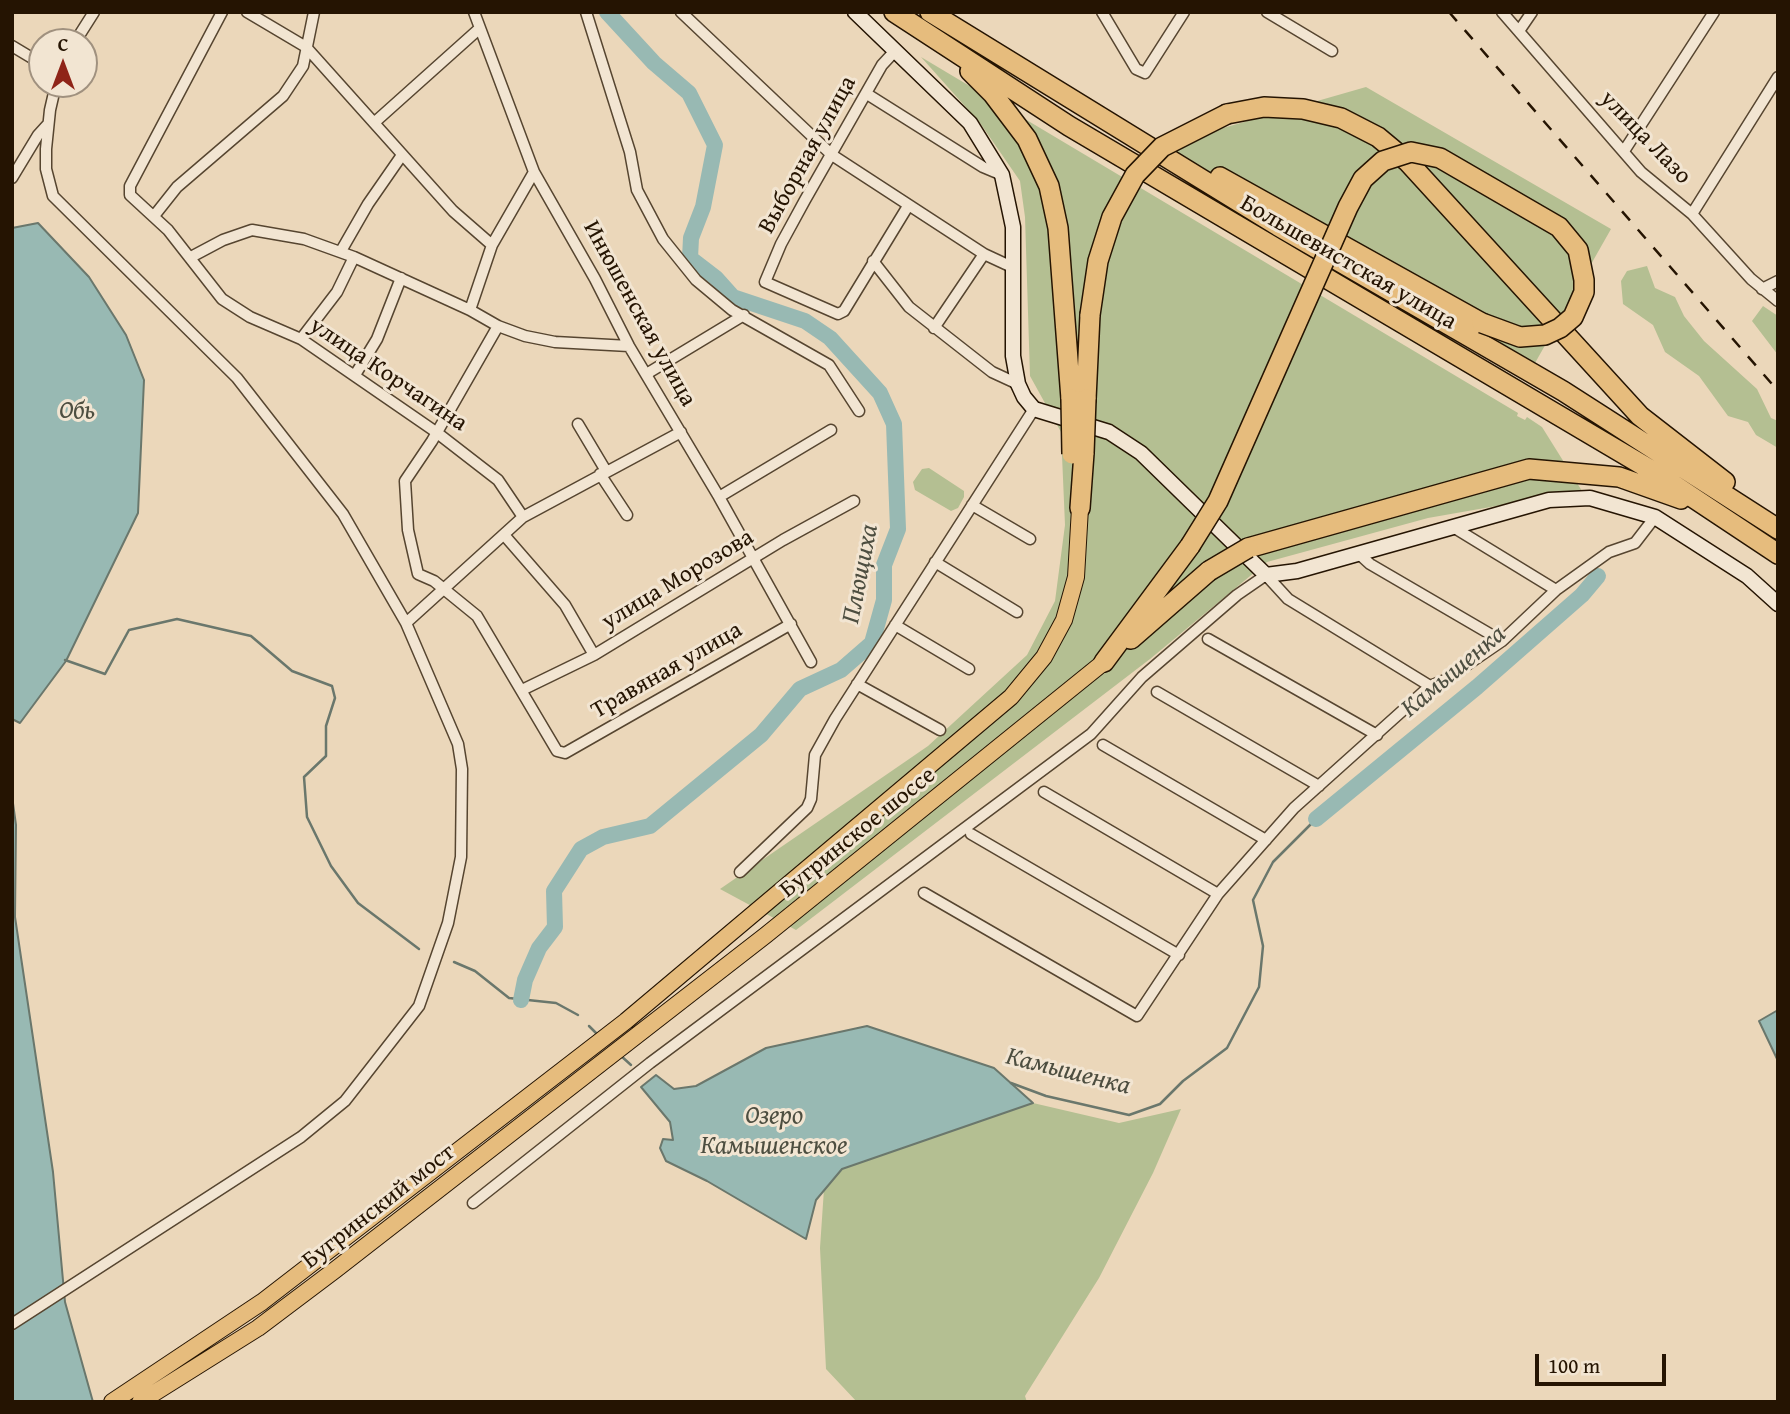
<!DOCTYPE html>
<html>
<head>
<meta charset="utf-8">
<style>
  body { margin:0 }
  #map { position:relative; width:1790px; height:1414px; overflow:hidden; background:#ebd7ba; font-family:"Gentium Book Plus",serif }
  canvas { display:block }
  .frame { position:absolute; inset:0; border:14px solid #251402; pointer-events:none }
  .north { position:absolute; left:28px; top:28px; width:70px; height:70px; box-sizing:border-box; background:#f2e5d2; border:2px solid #a0917f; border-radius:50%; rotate:0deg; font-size:19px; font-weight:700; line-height:28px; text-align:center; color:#251402 }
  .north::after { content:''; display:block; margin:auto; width:24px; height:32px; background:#8f2418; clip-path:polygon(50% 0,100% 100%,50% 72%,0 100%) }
  .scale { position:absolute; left:1535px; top:1354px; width:131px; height:32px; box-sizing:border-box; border:4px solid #251402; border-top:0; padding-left:9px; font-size:21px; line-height:24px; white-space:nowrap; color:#251402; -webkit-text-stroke:5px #f2e5d2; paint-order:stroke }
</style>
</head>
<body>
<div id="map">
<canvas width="1790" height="1414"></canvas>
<div class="frame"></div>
<div class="north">С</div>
<div class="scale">100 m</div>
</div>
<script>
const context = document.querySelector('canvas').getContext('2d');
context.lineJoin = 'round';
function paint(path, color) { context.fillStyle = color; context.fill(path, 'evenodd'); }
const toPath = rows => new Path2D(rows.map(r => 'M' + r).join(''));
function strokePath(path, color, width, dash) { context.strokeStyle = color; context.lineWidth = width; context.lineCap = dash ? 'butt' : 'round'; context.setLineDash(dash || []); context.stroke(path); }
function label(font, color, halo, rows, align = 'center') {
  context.font = font + ' "Gentium Book Plus",serif'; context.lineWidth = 6; context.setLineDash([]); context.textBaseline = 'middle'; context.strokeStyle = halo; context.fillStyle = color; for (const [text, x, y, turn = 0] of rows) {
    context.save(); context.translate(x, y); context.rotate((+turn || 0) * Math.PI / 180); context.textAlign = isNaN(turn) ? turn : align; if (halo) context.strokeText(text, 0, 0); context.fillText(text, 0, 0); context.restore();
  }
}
const green = toPath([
  [921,57,1518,413,1517,416,1525,420,1527,417,1542,427,1582,491,1428,518,1267,562,1150,659,796,930,720,889,928,746,1027,655,1055,601,1065,525,1061,432,1030,376,1025,217,1020,181,980,123],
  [1366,87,1611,229,1535,363,1164,145],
  [1647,266,1655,288,1675,297,1684,316,1704,341,1757,389,1771,418,1778,421,1778,448,1756,435,1748,422,1728,416,1699,376,1665,352,1653,325,1623,304,1621,281,1627,271],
  [1763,306,1778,316,1778,355,1752,321],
  [929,468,964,491,964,497,958,508,951,511,915,490,913,482,922,469],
  [1033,1103,1119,1123,1181,1109,1153,1173,1099,1278,1025,1396,1027,1402,857,1402,826,1369,820,1248,824,1189,842,1169]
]);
const water = toPath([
  [38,223,89,277,126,335,144,380,138,513,66,661,20,723,12,719,12,228,38,223],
  [12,796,16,825,15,917,53,1172,65,1302,93,1402,12,1402,12,796],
  [1778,1010,1778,1061,1759,1021,1778,1010],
  [867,1026,994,1068,1033,1103,842,1169,816,1200,806,1239,707,1181,666,1161,660,1148,663,1139,673,1140,670,1122,641,1087,656,1075,674,1089,696,1086,766,1048,867,1026]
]);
const stream = toPath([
  [65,660,105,674,129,630,177,619,251,636,292,671,332,686,335,698,326,726,326,756,304,777,307,817,331,866,358,903,419,949],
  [454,962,475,971,509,998,556,1003,578,1015],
  [589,1026,597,1034],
  [620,1055,631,1065],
  [1011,1083,1046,1096,1129,1115,1160,1104,1183,1081,1227,1048,1259,987,1263,946,1253,900,1273,862,1316,819]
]);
const river = toPath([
  [1316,819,1477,687,1582,595,1598,576],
  [521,1000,525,980,539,948,555,927,554,891,581,849,603,837,650,826,761,735,800,689,841,670,872,643,884,600,884,565,898,529,894,424,880,393,830,338,805,321,733,297,716,278,690,258,691,238,703,207,715,145,689,93,654,63,607,12]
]);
const street = toPath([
  [222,12,130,186,130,195,168,230,222,299,250,317,301,339,436,432,498,480,523,517],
  [247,12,306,47,453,211,492,245,534,172],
  [474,12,534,172,595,279,629,346,719,497,811,662],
  [586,12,630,152,637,190,663,239,696,280,732,310,829,365,859,411],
  [681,12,832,155,984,254,1012,267],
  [1102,12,1136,69,1145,73,1184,12],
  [1267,12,1332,51],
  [1502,12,1641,172,1692,214,1751,279,1778,301],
  [1519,31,1532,12],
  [75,42,94,12],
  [12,46,42,64],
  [894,52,882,65,805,200,781,244,765,282,838,314,844,311,908,206],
  [867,94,983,167,1002,175],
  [375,122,480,28],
  [1624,151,1714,12],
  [12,178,38,135,48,124],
  [1692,214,1778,77],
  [154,216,177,187,283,96,303,66,314,12],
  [341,251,368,204,402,155],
  [191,257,223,240,252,230,304,239,354,257,470,310,498,326,525,336,555,342,629,346],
  [873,261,909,307,992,372,1018,384],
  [1762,289,1778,281],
  [470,310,492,245],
  [498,326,432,441,405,481,408,530,418,574,434,581,477,616,557,751,565,753,791,624],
  [934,328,984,254],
  [301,339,337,292,354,257],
  [648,373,744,315],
  [355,375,377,339,401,278],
  [578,424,606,471],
  [600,474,627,515],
  [719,497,831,430],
  [972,505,1030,539],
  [1453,527,1556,590],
  [505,536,565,605,594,655],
  [1358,553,1370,564,1502,641],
  [935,562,1017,612],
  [406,623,523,517,681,432],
  [895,625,969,669],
  [1208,639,1377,735],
  [857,684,940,730],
  [522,690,594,655,783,540,854,501],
  [1157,692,1319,786],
  [1103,745,1266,840],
  [1044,792,1218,894],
  [971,834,1179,955],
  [740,872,807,808,811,799,815,755,835,719,1034,409],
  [924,893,1137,1016,1218,894,1294,808,1430,686,1445,680,1502,641,1556,590,1609,552,1635,543,1655,517],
  [473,1203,650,1063,1091,734,1142,677,1237,595,1266,575,1288,599,1430,686],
  [12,1324,301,1137,345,1101,419,1006,448,923,461,857,462,769,458,744,406,623,343,514,237,378,53,196,46,169,46,149,50,110,56,84]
]);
const secondary = toPath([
  [855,12,970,123,1002,175,1013,227,1013,356,1018,384,1024,397,1034,409,1109,432,1141,453,1266,575,1297,571,1549,500,1590,498,1655,517,1747,576,1778,604]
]);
const primary = toPath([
  [112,1402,262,1302,626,1021,1011,697,1044,657,1064,620,1076,577,1080,508],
  [140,1402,258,1328,335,1270,766,935,1104,662]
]);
const highway = toPath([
  [894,12,1069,126,1656,473,1778,554],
  [930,12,1278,226,1563,391,1778,529],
  [970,71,993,94,1027,139,1049,186,1058,228,1071,399],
  [1227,114,1264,107,1303,109,1341,118,1378,137,1408,162,1640,416,1725,482],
  [1220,177,1482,323],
  [1086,399,1090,315],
  [1080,508,1084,453],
  [1248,548,1529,469,1619,477,1681,499],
  [1131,639,1209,571],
  [1104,662,1190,546]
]);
const rail = toPath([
  [1449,12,1778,391]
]);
const highwayBridge = toPath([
  [1090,315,1098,261,1112,217,1135,175,1162,147,1227,114],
  [1071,399,1072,454],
  [1084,453,1086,399],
  [1190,546,1218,501,1348,207,1363,179,1383,161,1411,152,1440,158,1559,227,1578,250,1584,280,1584,292,1573,317,1560,328,1545,335,1520,337,1482,323],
  [1209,571,1248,548]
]);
const streetNames = [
  ["улица Лазо",1645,138,46],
  ["Выборная улица",808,155,-61],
  ["Большевистская улица",1348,263,30],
  ["Инюшенская улица",639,314,61],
  ["улица Корчагина",388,375,34],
  ["улица Морозова",678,580,-31],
  ["Травяная улица",667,671,-30],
  ["Бугринское шоссе",858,833,-39],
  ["Бугринский мост",379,1207,-38]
];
const waterNames = [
  ["Обь",77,411],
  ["Плющиха",861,574,-79],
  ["Камышенка",1454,672,-40],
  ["Камышенка",1068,1072,14],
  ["Озеро",774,1116],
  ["Камышенское",774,1146]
];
paint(green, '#b4bf92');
paint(water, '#98b9b3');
strokePath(water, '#6a776c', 2);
strokePath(stream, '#6a776c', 2.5);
strokePath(river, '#98b9b3', 16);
strokePath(street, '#564530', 13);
strokePath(secondary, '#251402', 17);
strokePath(primary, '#251402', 18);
strokePath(highway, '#251402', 22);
strokePath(street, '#f2e5d2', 10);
strokePath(secondary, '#f2e5d2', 14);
strokePath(primary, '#e6bc7d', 16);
strokePath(highway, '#e6bc7d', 19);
strokePath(rail, '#251402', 2.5, [12, 12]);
strokePath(highwayBridge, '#251402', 22, []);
strokePath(highwayBridge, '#e6bc7d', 19);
label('24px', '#251402', '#f2e5d2', streetNames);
label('italic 26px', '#4d4e40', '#f2e5d2', waterNames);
</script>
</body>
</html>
